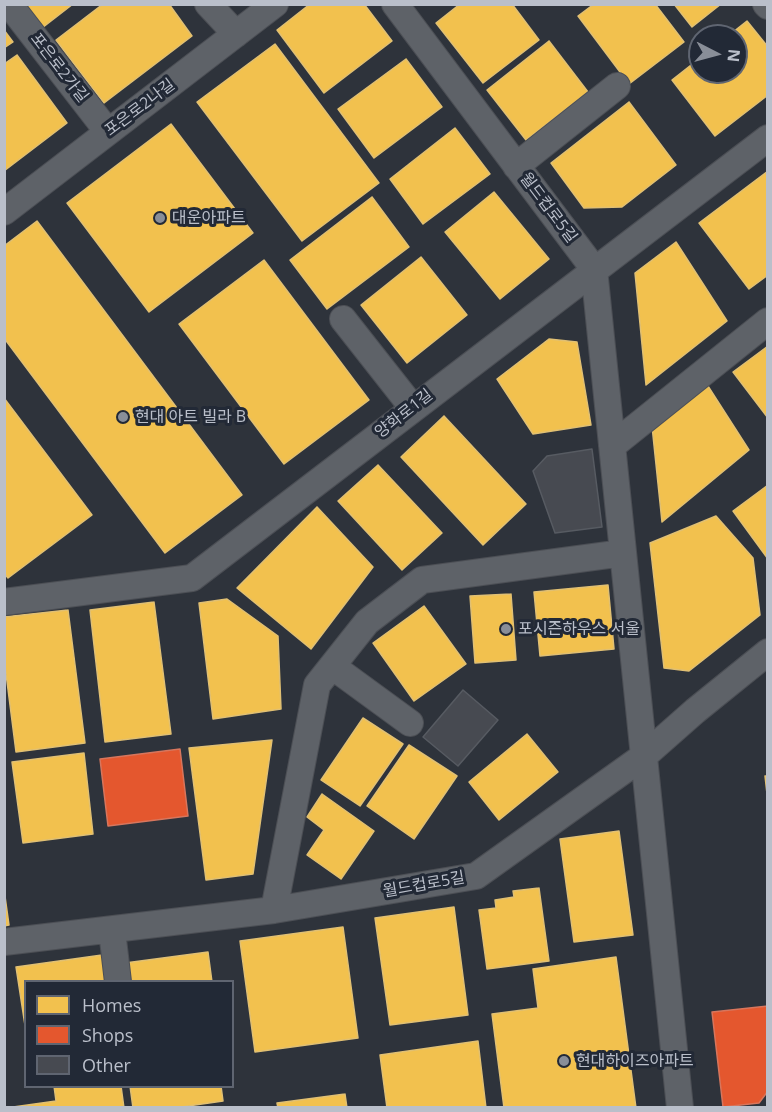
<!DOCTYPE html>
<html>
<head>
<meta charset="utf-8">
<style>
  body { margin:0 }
  #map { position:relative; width:772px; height:1112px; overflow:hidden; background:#2e333b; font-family:"Open Sans",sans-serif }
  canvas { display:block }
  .frame { position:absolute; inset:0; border:6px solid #babfca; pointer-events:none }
  .legend { position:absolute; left:24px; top:980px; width:210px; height:108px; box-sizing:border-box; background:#222936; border:2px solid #5f6571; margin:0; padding:8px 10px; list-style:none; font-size:18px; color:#babfca }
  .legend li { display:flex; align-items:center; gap:12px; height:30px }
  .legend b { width:30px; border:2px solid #5f6571 }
  .north { position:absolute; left:688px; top:24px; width:60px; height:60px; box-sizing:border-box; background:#222936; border:2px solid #5f6571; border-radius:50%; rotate:96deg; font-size:16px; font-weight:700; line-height:24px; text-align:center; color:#babfca }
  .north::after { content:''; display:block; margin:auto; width:21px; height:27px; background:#898e98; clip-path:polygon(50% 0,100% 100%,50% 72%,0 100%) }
</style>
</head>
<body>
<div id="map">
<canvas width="772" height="1112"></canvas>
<div class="frame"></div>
<ul class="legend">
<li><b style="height:16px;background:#f2c14e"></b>Homes</li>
<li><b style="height:16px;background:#e4572e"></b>Shops</li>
<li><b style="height:16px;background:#474a51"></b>Other</li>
</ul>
<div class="north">N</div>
</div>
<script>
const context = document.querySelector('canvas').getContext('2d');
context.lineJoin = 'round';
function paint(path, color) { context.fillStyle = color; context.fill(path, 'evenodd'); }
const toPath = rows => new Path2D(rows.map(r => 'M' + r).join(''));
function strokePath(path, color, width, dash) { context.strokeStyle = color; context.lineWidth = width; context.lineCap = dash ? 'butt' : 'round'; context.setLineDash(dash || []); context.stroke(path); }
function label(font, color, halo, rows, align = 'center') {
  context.font = font + ' "Open Sans","Noto Sans KR",sans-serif'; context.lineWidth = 6; context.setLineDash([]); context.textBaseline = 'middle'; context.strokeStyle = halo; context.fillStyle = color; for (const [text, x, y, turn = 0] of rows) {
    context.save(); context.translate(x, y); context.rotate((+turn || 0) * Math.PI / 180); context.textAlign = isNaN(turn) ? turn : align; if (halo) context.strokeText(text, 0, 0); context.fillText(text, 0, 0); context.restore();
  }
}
const homes = toPath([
  [24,4,73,4,42,28,24,4],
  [103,4,169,4,192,36,104,103,56,40,103,4],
  [310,4,364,4,392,41,324,93,277,30,310,4],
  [460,4,512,4,539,40,483,83,436,23,460,4],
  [594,4,655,4,684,42,629,84,578,16,594,4],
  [674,4,721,4,692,27,674,4],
  [747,21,768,47,768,95,715,136,672,80,700,58,700,72,736,72,736,36,728,36,747,21],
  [4,30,13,42,4,48,4,30],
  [549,41,588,92,526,140,487,90,549,41],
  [275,44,379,183,302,241,197,102,275,44],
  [17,55,67,123,4,171,4,64,17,55],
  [406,59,442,107,374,158,338,109,406,59],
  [629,102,676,165,622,207,584,208,551,163,629,102],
  [171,124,253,233,149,312,67,203,171,124],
  [455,128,490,174,423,224,390,179,455,128],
  [768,171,768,275,749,289,699,223,768,171],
  [494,192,549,259,500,299,445,232,494,192],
  [372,197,409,247,327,309,290,260,372,197],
  [37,221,242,495,165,553,4,338,4,246,37,221],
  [676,242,727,321,646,385,635,273,676,242],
  [421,257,467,315,407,363,361,305,421,257],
  [264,260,369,400,284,464,179,324,264,260],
  [549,339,577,342,591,425,533,434,497,379,549,339],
  [768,346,768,418,733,372,768,346],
  [706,383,749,450,662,522,652,426,706,383],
  [4,398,92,515,8,578,4,573,4,398],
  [444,416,526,504,483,545,401,457,444,416],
  [378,465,442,533,402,570,338,501,378,465],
  [768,485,768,559,733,511,768,485],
  [317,507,373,567,311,649,237,588,317,507],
  [716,516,753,558,760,615,689,671,664,668,650,543,716,516],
  [608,585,614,649,540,656,534,592,608,585],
  [511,594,516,660,475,663,470,596,511,594],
  [227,599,278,636,281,709,213,719,199,603,227,599],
  [154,602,171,734,105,742,90,610,154,602],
  [424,606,466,664,414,701,373,643,424,606],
  [68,610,85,743,16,752,4,658,4,617,68,610],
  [363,718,403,744,360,806,321,780,363,718],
  [527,734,558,772,499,820,469,782,527,734],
  [272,740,253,874,206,880,189,748,272,740],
  [409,745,457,776,414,839,367,806,409,745],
  [84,753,93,834,23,843,12,762,84,753],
  [765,776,768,776,768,803,765,776],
  [322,794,374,831,341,879,307,855,324,830,307,817,322,794],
  [619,831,633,935,574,942,560,839,619,831],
  [539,888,549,961,487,969,479,910,496,908,495,900,514,897,513,891,539,888],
  [4,889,9,925,4,926,4,889],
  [454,907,468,1015,390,1025,375,918,454,907],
  [343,927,358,1038,255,1052,240,941,343,927],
  [208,952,212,982,128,982,125,963,208,952],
  [102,955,106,982,26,982,26,1032,16,967,102,955],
  [616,957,636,1108,504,1108,492,1014,538,1008,533,969,616,957],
  [478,1041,486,1108,387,1108,380,1055,478,1041],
  [54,1086,121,1086,124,1108,6,1108,56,1101,54,1086],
  [130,1086,221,1086,223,1101,174,1108,133,1108,130,1086],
  [345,1094,347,1108,278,1108,277,1103,345,1094]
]);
const shops = toPath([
  [180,749,188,816,108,826,100,759,180,749],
  [768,1006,768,1091,759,1103,723,1107,712,1012,768,1006]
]);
const building = toPath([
  [592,449,602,527,555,533,533,471,547,456,592,449],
  [463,690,498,720,458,766,423,737,463,690]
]);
const service = toPath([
  [9,4,108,132],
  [208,4,236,34],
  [395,4,594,269,680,1108],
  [766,4,768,6],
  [516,166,617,86],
  [4,212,275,4],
  [343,319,413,408],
  [612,446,768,321],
  [4,602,192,578,768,138],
  [332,666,410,723],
  [274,910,317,685,367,622,422,580,623,553],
  [112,931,118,982],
  [4,942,274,910,476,876,644,756,695,711,768,652]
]);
const markers = [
  [160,218,6,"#898e98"],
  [123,417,6,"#898e98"],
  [506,629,6,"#898e98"],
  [564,1061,6,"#898e98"]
];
const streetNames = [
  ["포은로2가길",59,68,52],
  ["포은로2나길",140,108,-37],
  ["월드컵로5길",548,208,53],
  ["양화로1길",404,414,-38],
  ["월드컵로5길",424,885,-10]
];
const poiNames = [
  ["대운아파트",172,218],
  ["현대 아트 빌라 B",135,417],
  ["포시즌하우스 서울",518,629],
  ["현대하이즈아파트",576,1061]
];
paint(homes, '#f2c14e');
strokePath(homes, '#e1c073', 1.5);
paint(shops, '#e4572e');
strokePath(shops, '#d7765d', 1.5);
paint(building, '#474a51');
strokePath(building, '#575b62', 1.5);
strokePath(service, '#4c4f55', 28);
strokePath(service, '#5e6268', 26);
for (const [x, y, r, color] of markers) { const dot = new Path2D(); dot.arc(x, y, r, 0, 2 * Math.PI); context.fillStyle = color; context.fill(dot); strokePath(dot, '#222936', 2); }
label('16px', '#babfca', '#222936', streetNames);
label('16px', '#babfca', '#222936', poiNames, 'left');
</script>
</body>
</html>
